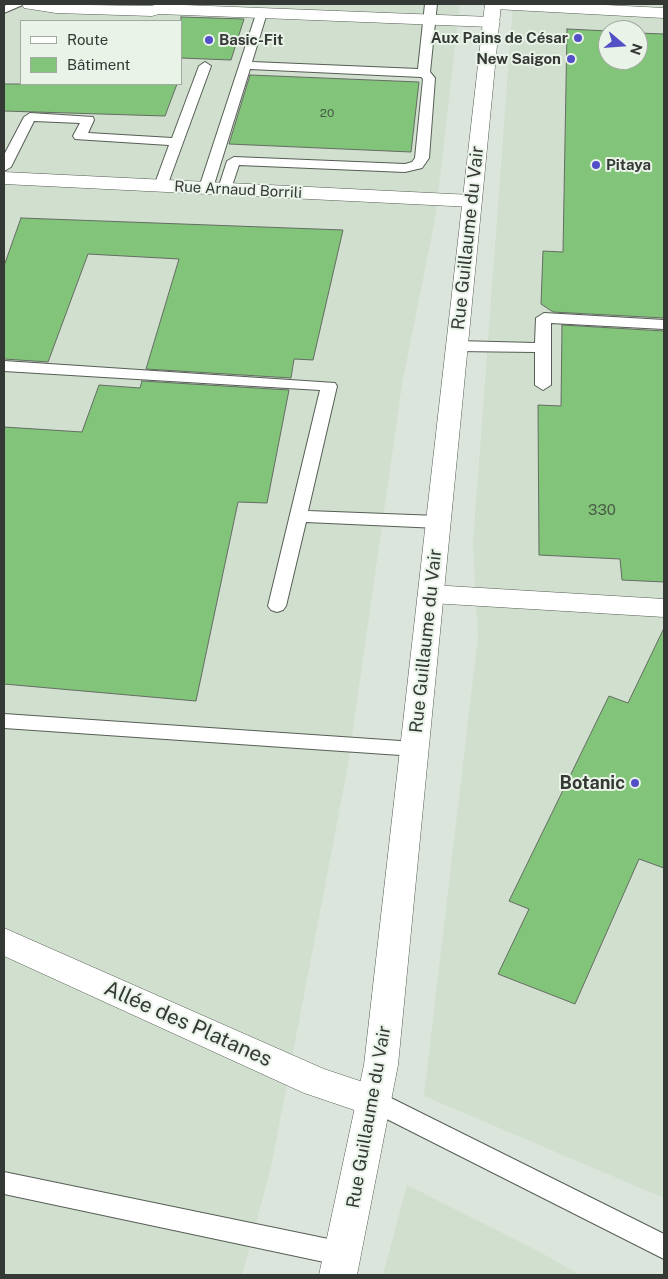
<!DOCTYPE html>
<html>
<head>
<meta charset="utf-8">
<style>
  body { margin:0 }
  #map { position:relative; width:668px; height:1279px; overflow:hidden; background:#dce5db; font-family:"Public Sans",sans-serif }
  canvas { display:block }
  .frame { position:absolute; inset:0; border:5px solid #353935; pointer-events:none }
  .legend { position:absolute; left:20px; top:20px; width:162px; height:65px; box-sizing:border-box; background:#e9f3e8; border:1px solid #a1a9a0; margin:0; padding:6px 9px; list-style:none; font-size:15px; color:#353935 }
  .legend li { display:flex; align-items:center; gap:10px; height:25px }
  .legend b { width:25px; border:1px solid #a1a9a0 }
  .north { position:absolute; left:598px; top:20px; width:50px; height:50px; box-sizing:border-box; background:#e9f3e8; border:1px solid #a1a9a0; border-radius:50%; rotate:108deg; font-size:14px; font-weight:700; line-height:20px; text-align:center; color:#353935 }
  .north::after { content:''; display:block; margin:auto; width:18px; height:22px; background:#5350c7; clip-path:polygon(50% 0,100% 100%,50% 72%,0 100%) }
</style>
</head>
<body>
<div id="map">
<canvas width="668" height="1279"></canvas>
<div class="frame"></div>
<ul class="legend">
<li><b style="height:6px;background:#fff"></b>Route</li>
<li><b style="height:14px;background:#82c479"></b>Bâtiment</li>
</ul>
<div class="north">N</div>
</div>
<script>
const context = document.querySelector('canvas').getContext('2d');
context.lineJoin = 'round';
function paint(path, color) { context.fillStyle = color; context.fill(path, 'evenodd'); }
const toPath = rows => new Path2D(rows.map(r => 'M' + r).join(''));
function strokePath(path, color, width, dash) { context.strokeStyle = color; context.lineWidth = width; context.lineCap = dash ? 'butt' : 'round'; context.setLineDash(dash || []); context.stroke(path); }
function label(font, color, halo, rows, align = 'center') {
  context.font = font + ' "Public Sans",sans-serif'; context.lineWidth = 4; context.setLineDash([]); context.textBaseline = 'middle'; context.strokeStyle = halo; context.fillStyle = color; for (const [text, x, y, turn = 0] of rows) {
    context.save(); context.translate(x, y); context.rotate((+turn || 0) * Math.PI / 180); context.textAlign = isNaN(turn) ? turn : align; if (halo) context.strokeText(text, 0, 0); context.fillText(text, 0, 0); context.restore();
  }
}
const built = toPath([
  [4,4,460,4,435,219,402,384,347,771,271,1167,242,1275,4,1275],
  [21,21,181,21,181,84,21,84],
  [513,4,664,4,664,1198,424,1096,478,637,473,544],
  [608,30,638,30,638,60,608,60],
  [407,1185,540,1252,580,1275,383,1275]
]);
const building = toPath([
  [181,17,244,19,231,60,181,58,181,17],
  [567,29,608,31,608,60,638,60,638,33,664,34,664,318,553,312,541,304,543,251,563,252,567,29],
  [250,75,419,82,411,152,229,144,250,75],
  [4,84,177,84,165,116,4,111,4,84],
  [21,218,343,230,313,360,294,359,291,378,146,369,179,259,88,254,48,362,4,359,4,266,21,218],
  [562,325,664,331,664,582,622,580,620,559,539,555,538,405,561,406,562,325],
  [142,381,289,390,267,503,238,502,196,701,4,684,4,427,82,432,99,385,140,388,142,381],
  [664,628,664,868,639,859,575,1004,498,974,529,909,509,901,609,696,628,703,664,628]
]);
const lane = toPath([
  [9,4,25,4,4,13,4,6,9,4],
  [425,4,437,4,430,72,435,78,429,158,422,168,405,172,239,165,230,192,220,192,218,189,227,161,234,157,405,164,412,162,415,158,423,79,421,77,250,69,213,188,211,191,201,191,199,188,257,11,261,10,267,13,252,62,418,69,425,4],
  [205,62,211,66,166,189,161,190,154,186,169,145,75,139,73,136,80,123,34,121,11,167,4,171,4,155,24,117,30,113,93,117,94,120,88,133,172,138,199,66,205,62],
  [544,313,664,320,664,329,551,323,551,385,543,390,535,385,535,352,457,351,449,346,457,341,535,343,536,318,544,313],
  [4,361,335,383,337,386,308,511,438,516,444,518,447,522,444,526,438,528,306,522,286,606,283,610,277,612,271,610,268,606,320,390,4,371,4,361],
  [4,714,415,742,422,744,425,749,422,754,415,756,4,728,4,714],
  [375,1090,664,1234,664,1259,367,1109,363,1101,367,1093,375,1090],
  [4,1172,343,1242,352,1245,356,1254,352,1263,343,1266,4,1194,4,1172]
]);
const street = toPath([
  [22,4,151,6,158,4,491,17,497,18,500,22,497,26,491,27,159,14,152,16,56,13,24,8,22,4],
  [487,4,586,4,664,8,664,18,495,9,489,8,487,4],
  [4,172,472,195,479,197,482,201,479,205,472,207,4,184,4,172],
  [431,585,664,599,664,617,431,603,422,600,418,594,422,588,431,585],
  [4,928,324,1069,387,1090,393,1101,387,1112,375,1117,304,1093,4,956,4,928]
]);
const secondary = toPath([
  [485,4,501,4,398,1065,357,1275,319,1275,364,1065,485,4]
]);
const markers = [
  [578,38,5,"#5350c7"],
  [209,40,5,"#5350c7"],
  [571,59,5,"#5350c7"],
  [596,165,5,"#5350c7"],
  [635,783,5,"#5350c7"]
];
const farNumbernames = [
  ["20",327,113]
];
const farPoinames = [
  ["Aux Pains de César",568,38],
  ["Basic-Fit",219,40,"left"],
  ["New Saigon",561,59],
  ["Pitaya",606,165,"left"]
];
const farStreetnames = [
  ["Rue Arnaud Borrili",238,190,3]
];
const numberNames = [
  ["330",602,510]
];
const streetNames = [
  ["Rue Guillaume du Vair",468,238,-84],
  ["Rue Guillaume du Vair",426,641,-84],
  ["Rue Guillaume du Vair",369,1117,-80]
];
const poiNames = [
  ["Botanic",625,783]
];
const nearStreetnames = [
  ["Allée des Platanes",188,1024,24]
];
paint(built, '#d0dfce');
paint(building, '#82c479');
strokePath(building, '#656d64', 1);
strokePath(lane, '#565e55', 2);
strokePath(street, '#565e55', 1);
strokePath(secondary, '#565e55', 1);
paint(lane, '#fff');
paint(street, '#fff');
paint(secondary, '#fff');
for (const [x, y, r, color] of markers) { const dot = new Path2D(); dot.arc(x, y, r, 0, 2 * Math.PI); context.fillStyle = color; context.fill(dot); strokePath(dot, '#e9f3e8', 2); }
label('12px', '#485c46', null, farNumbernames);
label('bold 15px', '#353935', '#e9f3e8', farPoinames, 'right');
label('15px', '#353935', '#e9f3e8', farStreetnames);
label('15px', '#485c46', null, numberNames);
label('18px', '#353935', '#e9f3e8', streetNames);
label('bold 18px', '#353935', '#e9f3e8', poiNames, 'right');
label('21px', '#353935', '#e9f3e8', nearStreetnames);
</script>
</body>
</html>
